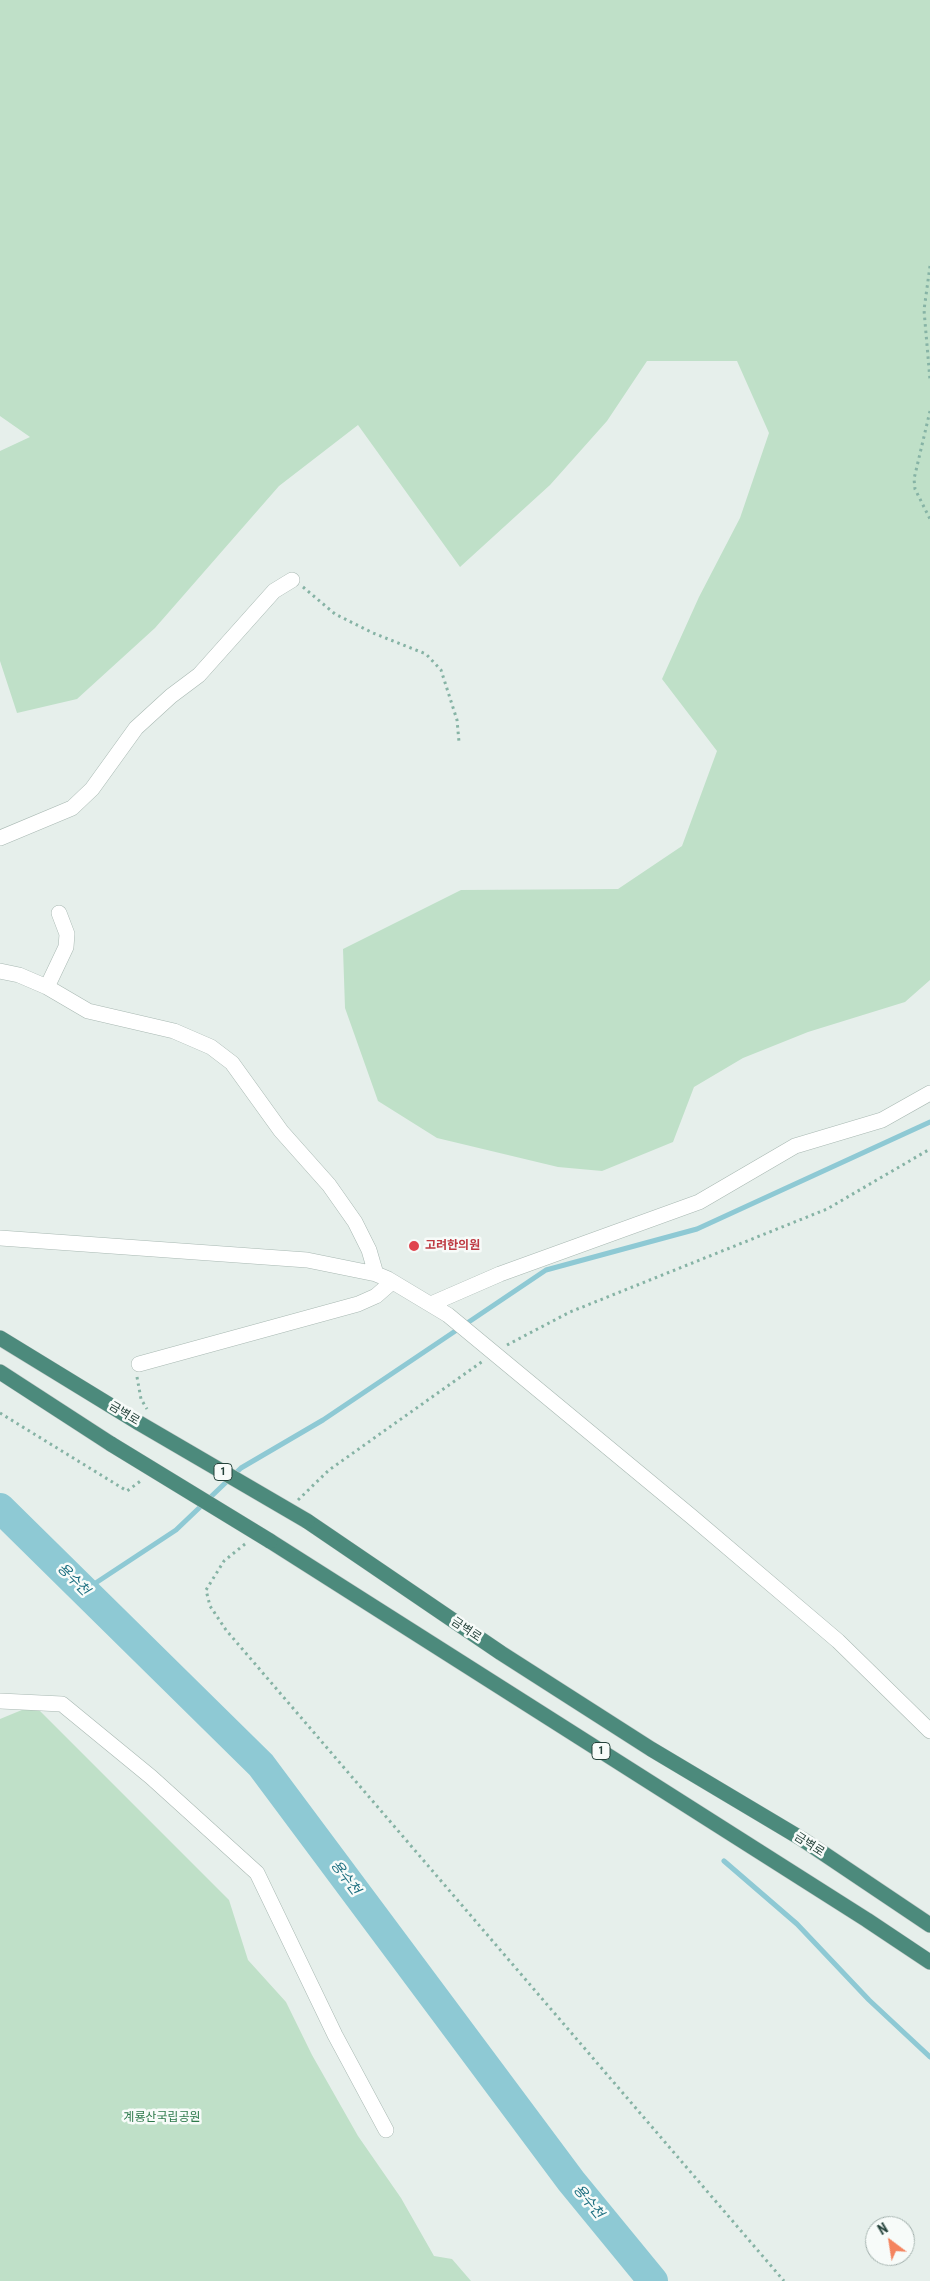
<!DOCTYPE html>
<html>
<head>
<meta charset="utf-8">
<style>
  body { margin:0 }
  #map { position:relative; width:930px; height:2281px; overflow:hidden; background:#e6efeb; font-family:"Roboto Condensed",sans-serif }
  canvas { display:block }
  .north { position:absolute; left:865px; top:2216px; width:50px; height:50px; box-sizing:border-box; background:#f7fbf9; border:1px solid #a3b1ad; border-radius:50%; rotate:329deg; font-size:14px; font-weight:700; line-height:20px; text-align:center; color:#24423a }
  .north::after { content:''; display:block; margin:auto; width:18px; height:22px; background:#f4845f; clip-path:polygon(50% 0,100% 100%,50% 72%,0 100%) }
</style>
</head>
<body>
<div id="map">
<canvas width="930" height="2281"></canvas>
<div class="north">N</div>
</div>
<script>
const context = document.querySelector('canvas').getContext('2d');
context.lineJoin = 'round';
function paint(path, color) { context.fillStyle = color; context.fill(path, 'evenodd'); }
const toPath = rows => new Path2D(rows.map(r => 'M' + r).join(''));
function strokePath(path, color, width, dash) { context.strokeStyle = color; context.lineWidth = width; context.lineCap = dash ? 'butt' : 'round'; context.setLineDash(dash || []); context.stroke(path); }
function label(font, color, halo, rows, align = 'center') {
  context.font = font + ' "Roboto Condensed","Noto Sans KR",sans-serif'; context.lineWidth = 5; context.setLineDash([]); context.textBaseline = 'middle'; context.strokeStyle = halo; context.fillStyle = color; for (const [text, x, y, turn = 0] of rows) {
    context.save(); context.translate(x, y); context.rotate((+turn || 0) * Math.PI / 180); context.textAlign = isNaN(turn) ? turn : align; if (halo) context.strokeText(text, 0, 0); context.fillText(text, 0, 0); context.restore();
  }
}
const green = toPath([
  [0,0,930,0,930,980,905,1002,808,1032,743,1058,694,1087,673,1142,602,1171,558,1167,437,1138,378,1101,345,1008,343,949,461,890,618,889,682,846,717,751,662,679,699,597,740,518,769,433,737,361,647,361,607,421,550,485,460,567,358,425,279,486,155,628,77,699,17,713,0,661,0,451,30,437,0,416],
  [34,1705,229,1900,248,1960,286,2002,312,2055,358,2136,401,2198,434,2256,452,2259,471,2281,0,2281,0,1719]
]);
const stream = toPath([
  [85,1590,176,1530,241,1468,323,1420,546,1270,697,1229,930,1122],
  [724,1861,797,1924,869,2000,930,2057]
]);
const river = toPath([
  [0,1508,261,1765,571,2181,653,2281]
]);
const path = toPath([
  [930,266,924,310,930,380],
  [930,411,914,479,915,489,930,519],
  [303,587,335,614,373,633,426,654,441,670,457,720,459,742],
  [507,1345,570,1312,827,1209,930,1149],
  [137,1377,141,1399,147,1409],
  [0,1413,127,1491,142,1480],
  [298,1500,329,1470,483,1361],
  [245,1544,224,1561,206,1590,210,1606,226,1630,784,2281]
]);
const minor = toPath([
  [0,838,72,808,92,789,136,728,171,696,199,675,274,591,292,580],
  [0,971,19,975,47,987,88,1011,174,1031,211,1047,232,1063,281,1131,329,1185,355,1222,369,1250,376,1274],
  [47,987,66,947,67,934,59,913],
  [0,1238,307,1260,376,1274,388,1279,448,1315,692,1517,838,1641,930,1731],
  [431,1304,500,1274,699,1202,795,1146,882,1120,930,1093],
  [139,1364,358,1304,376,1296,392,1282],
  [0,1701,62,1704,151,1777,257,1873,335,2035,386,2130]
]);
const trunk = toPath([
  [0,1338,139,1423],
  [0,1372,111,1444],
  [307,1521,501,1653,651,1749,802,1839,930,1925],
  [270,1541,867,1920,930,1962]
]);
const trunkBridge = toPath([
  [139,1423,307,1521],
  [111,1444,270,1541]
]);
const markers = [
  [414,1246,6,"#e0444e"]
];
const shields = [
  [223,1472,18],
  [601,1751,18]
];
const shieldNames = [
  ["1",223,1472],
  ["1",601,1751]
];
const healthNames = [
  ["고려한의원",425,1246]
];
const streetNames = [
  ["금벽로",124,1414,31],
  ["금벽로",466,1630,34],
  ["금벽로",809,1845,33]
];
const parkNames = [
  ["계룡산국립공원",162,2118]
];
const waterNames = [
  ["용수천",73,1580,45],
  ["용수천",345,1878,53],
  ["용수천",588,2202,51]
];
paint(green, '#bfe0c8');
strokePath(stream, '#8ec9d4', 5);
strokePath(river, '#8ec9d4', 30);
strokePath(minor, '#a8b8b2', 16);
strokePath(trunk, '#c2cac8', 16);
strokePath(path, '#86b3a5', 3, [2.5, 4]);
strokePath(minor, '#fff', 15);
strokePath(trunk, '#4c8a7c', 15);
strokePath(trunkBridge, '#c2cac8', 16, []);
strokePath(trunkBridge, '#4c8a7c', 15);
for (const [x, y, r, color] of markers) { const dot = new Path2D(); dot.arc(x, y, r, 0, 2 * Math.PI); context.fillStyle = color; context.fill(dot); strokePath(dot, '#f7fbf9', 2); }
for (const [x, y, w] of shields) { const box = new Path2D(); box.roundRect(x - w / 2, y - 8.5, w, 17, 4); context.fillStyle = '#f7fbf9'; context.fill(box); strokePath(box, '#24423a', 1); }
label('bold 11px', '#24423a', null, shieldNames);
label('bold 12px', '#be3a42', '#f7fbf9', healthNames, 'left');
label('12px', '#24423a', '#f7fbf9', streetNames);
label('12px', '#2d7a4b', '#f7fbf9', parkNames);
label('italic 14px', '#1c6f80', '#f7fbf9', waterNames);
</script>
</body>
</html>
